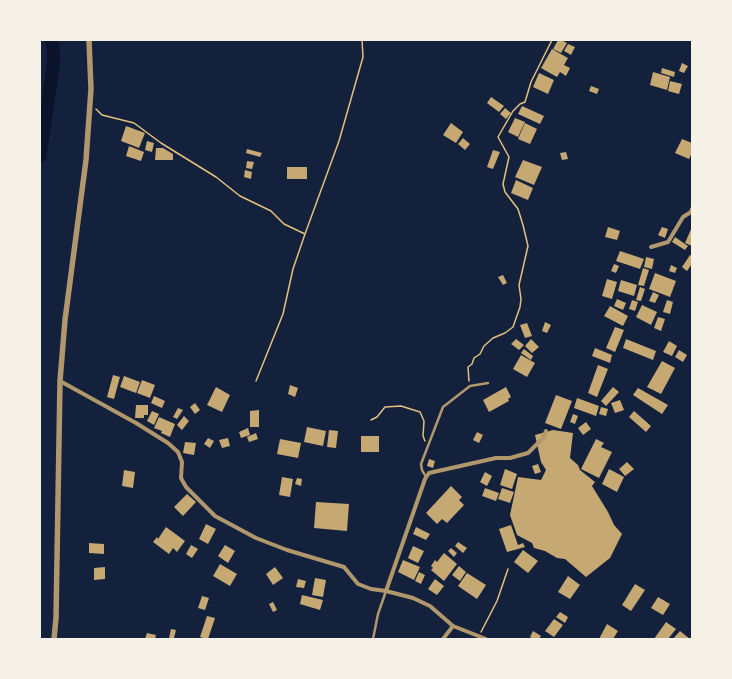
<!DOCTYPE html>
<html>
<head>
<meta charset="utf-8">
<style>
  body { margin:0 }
  #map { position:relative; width:732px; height:679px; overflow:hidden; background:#14213d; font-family:Helvetica,sans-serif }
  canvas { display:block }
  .frame { position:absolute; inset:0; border:41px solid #f6f1e7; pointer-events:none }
</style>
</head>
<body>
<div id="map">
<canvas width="732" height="679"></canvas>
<div class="frame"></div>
</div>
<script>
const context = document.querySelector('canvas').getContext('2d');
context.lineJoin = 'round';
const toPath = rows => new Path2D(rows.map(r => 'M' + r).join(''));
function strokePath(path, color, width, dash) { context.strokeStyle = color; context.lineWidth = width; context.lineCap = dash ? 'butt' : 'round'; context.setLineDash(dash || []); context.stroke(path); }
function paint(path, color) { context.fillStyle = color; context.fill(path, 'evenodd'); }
const river = toPath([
  [40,156,54,60,52,40]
]);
const building = toPath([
  [558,40,561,40,567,43,561,53,553,49],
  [568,44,575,47,571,55,564,51],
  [552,49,568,58,564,65,570,68,566,76,560,72,557,77,541,68],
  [682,63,688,66,684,73,679,71],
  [662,68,675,72,674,77,661,73],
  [653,72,670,77,667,90,650,85],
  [539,73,554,80,548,94,533,87],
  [670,81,682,84,679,94,668,91],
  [591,86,599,89,597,94,589,91],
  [491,97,504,106,499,112,487,103],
  [522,106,544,116,540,124,518,114],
  [505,108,511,113,506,119,500,114],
  [515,118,525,122,518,137,508,132],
  [451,123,463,132,456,143,443,135],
  [525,123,537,129,530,144,518,139],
  [126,126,145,133,139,148,121,141],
  [463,138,470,144,465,150,458,144],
  [682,139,692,143,692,153,689,159,675,153],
  [147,141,154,143,152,152,145,150],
  [129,146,144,152,141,161,126,156],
  [156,148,163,148,173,154,173,160,155,160],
  [247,149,262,153,260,157,246,153],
  [493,150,500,152,493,169,487,167],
  [566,152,568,159,562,160,560,153],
  [523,160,542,167,534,185,515,177],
  [247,161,254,162,252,169,246,168],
  [287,167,307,167,307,179,287,179],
  [245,170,252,172,251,179,244,177],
  [516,180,533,188,528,200,511,193],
  [608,227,620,231,617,240,605,237],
  [662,227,668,229,665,238,658,235],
  [692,227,692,246,685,243],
  [675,237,688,246,685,250,672,242],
  [620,251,644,259,640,269,616,261],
  [690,255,692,256,692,264,687,271,682,267],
  [646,257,654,259,652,269,644,267],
  [614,264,619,266,616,273,611,271],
  [671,265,677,268,675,273,669,271],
  [643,268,649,270,644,286,638,285],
  [655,273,676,281,670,297,649,289],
  [503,275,507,283,503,285,498,277],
  [607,279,617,282,612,299,602,296],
  [621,280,637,285,634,296,618,291],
  [640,287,645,289,641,301,636,300],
  [653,292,659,295,655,303,649,301],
  [617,299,626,303,623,310,614,306],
  [632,300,638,302,635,311,629,309],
  [667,300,673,302,670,314,663,312],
  [642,305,657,312,651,325,636,317],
  [610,306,628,316,623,326,604,316],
  [658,317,665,319,661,331,654,328],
  [545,322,551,325,547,333,542,331],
  [527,323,532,336,525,338,520,325],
  [615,327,624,330,615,352,606,348],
  [516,339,524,345,519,350,511,344],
  [531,339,539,347,532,353,525,346],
  [626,339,656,351,653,360,623,348],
  [669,341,677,346,672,356,663,352],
  [595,348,612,355,610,363,592,356],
  [524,349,533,356,531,360,521,353],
  [679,350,687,355,683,362,675,357],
  [521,355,535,363,527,377,513,369],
  [662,361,675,368,661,394,647,387],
  [598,365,608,369,597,397,588,393],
  [113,375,120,377,114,399,107,397],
  [124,376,140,382,136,393,120,387],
  [142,380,155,385,150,398,137,393],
  [290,385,298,388,295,397,288,394],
  [216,387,230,395,222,412,207,405],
  [506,387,511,397,508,399,509,401,489,412,483,400],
  [613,387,619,392,606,406,601,401],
  [638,388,668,405,662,414,633,395],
  [556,395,572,401,561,429,545,423],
  [154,396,165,401,162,408,151,403],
  [577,398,599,406,596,416,574,408],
  [620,400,624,410,615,413,611,403],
  [195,403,200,410,195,414,190,407],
  [136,405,148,405,148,415,144,415,144,418,135,418],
  [601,407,608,409,606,416,599,414],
  [178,408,183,410,177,419,173,417],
  [259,410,259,427,250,427,250,411],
  [152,411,159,414,154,425,147,421],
  [634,411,651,426,646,432,629,417],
  [573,414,578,416,575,424,570,422],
  [184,416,189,421,182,430,177,425],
  [159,417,175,424,170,437,161,433,162,431,154,428],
  [586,422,591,429,583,435,578,428],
  [307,427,326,431,323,446,304,442],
  [248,428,250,435,241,438,239,432],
  [329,430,338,431,336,448,327,447],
  [553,430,573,433,570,458,578,465,580,470,595,482,592,486,608,512,614,525,622,534,610,558,586,577,565,559,557,558,545,551,534,548,532,543,517,535,510,515,518,477,541,480,546,470,541,462,535,435],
  [477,432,483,435,479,443,473,440],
  [256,433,258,439,249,442,247,437],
  [361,436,379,436,379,452,361,452],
  [208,438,214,441,210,448,204,444],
  [228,438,230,446,222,448,219,440],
  [280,439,301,443,298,458,277,454],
  [596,439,604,443,601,447,612,452,599,478,581,469],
  [185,442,196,443,194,455,183,453],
  [429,459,435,461,433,468,427,466],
  [627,462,634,469,625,476,619,469],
  [538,464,541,472,535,474,532,466],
  [505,469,517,474,512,489,500,485],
  [609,469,624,477,617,492,602,484],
  [124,470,135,472,133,488,122,486],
  [485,472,492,476,487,486,480,482],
  [282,477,293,479,290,497,279,495],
  [297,478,302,479,301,486,295,484],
  [451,486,462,497,459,500,464,505,447,523,442,519,437,524,426,513],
  [485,488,499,493,496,501,482,496],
  [502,488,514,492,510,503,498,499],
  [187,494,196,502,183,516,174,507],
  [316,502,349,504,347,531,314,528],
  [206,524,216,529,208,544,199,539],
  [511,525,518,545,523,543,525,547,507,552,499,529],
  [166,527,185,541,177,552,173,548,169,554,153,542,157,537,158,539],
  [416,527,430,534,426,540,413,534],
  [458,542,467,548,463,553,455,546],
  [89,543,104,544,104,554,89,553],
  [191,545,198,549,192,558,186,554],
  [225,545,235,551,228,563,218,556],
  [413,546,424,551,418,563,408,558],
  [451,548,457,553,454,557,448,551],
  [523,550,538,561,528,573,514,562],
  [444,553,457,564,444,581,431,570,433,568,431,566,435,560,437,562],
  [403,560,420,567,414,580,398,572],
  [220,564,237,574,230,586,213,576],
  [459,566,466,572,460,581,452,575],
  [105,567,105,579,94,580,94,568],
  [275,567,283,578,273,585,266,574],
  [419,572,425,575,421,584,415,581],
  [467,573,486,585,477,599,458,586],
  [568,576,580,585,570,599,558,592],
  [315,578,326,580,323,597,312,595],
  [298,579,306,581,304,588,296,587],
  [435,579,444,586,437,595,428,589],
  [635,584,645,590,631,611,622,605],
  [302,595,323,600,320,610,300,604],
  [202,596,209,598,205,610,198,608],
  [658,597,670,604,663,615,651,608],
  [273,602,277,610,273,612,269,604],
  [560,612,568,617,565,623,556,617],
  [207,616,215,618,208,639,206,639,200,637],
  [554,619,563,625,554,637,545,631],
  [666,622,676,629,668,639,654,639],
  [607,624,618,631,613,639,599,639],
  [171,629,176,630,174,638,169,638],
  [533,631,541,636,539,639,533,639,530,637],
  [680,631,690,639,673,639],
  [147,633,156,635,155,639,145,639]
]);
const path = toPath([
  [96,109,102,115,134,123,161,143,216,177,240,196,271,211,284,224,305,234,339,141,363,57,362,40],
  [256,381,283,314,293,269,305,234],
  [469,381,468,367,472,364,474,358,480,354,484,346,493,338,505,333,513,327,520,307,521,299,519,285,528,246,523,225,518,209,505,192,503,184,509,157,498,137,513,111,520,104,525,102,531,82,552,40],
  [371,420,377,417,385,407,401,406,420,412,424,421,423,436,425,441],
  [481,632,497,601,508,569]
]);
const service = toPath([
  [426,477,422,470,421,464,443,407,470,386,488,383],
  [373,639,378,614,386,591]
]);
const minor = toPath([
  [651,247,668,242,683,217,691,212,692,209],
  [60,381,136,423,168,443,178,452,182,462,181,478,186,487,215,516,256,538,287,550,344,567,358,584,371,589,386,591,413,598,430,606,453,626,486,639],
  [386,591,425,479,429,473,496,458,510,458,528,453,543,438,546,431],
  [443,639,453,626]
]);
const tertiary = toPath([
  [54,639,56,618,60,381,65,320,86,160,91,89,89,40]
]);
strokePath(river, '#0b132b', 13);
paint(building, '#c6a872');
strokePath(path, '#e5c07b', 1.5);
strokePath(service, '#b1986c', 2.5);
strokePath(minor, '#b1986c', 4);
strokePath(tertiary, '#b1986c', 5.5);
</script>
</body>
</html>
